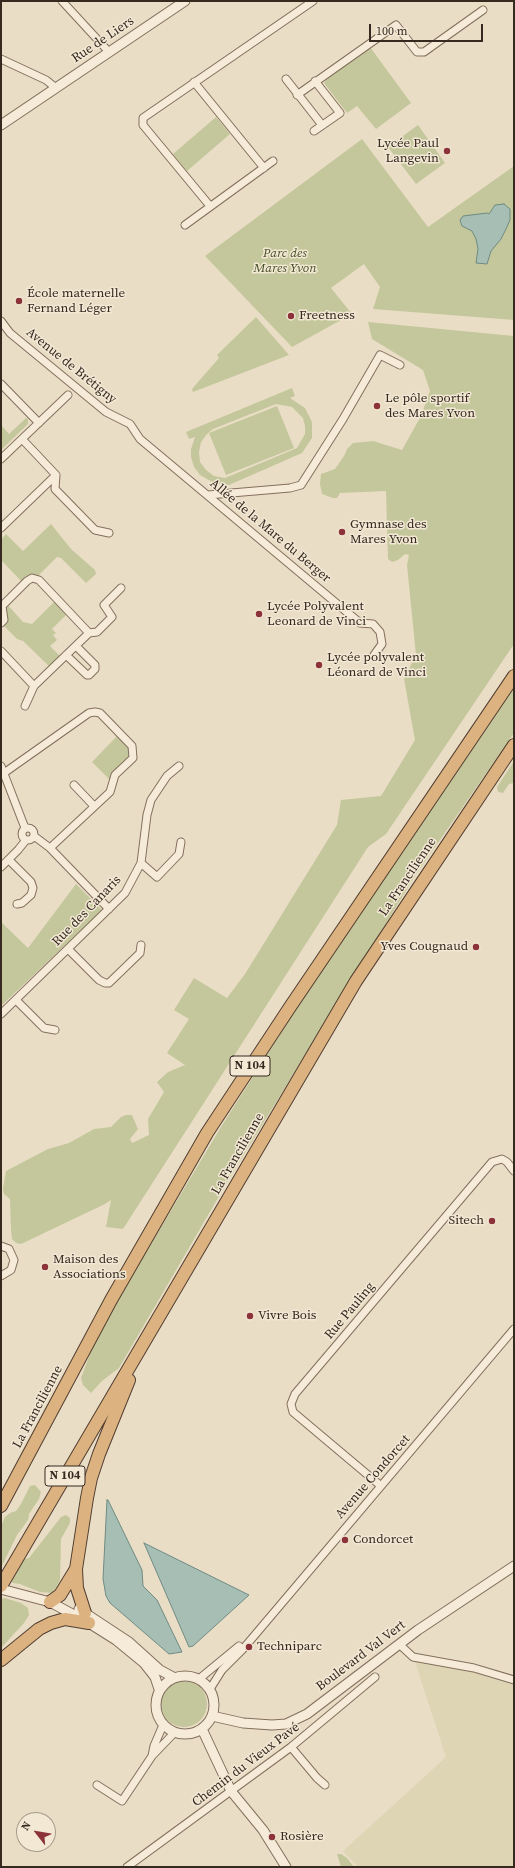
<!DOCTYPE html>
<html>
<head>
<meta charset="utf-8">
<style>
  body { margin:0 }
  #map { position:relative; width:515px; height:1868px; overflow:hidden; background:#eaddc6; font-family:"Source Serif 4",serif }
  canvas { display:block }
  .frame { position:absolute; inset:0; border:2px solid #352920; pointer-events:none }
  .north { position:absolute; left:16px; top:1812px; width:40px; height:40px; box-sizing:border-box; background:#f2e8d4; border:1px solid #a69c8c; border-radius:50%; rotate:301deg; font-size:11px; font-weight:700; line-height:16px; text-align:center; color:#352920 }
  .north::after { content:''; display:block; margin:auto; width:14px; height:18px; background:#8c3339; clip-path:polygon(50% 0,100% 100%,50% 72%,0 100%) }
  .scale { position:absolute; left:369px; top:24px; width:114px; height:18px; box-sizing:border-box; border:2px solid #352920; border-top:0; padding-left:5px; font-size:12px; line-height:14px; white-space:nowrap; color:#352920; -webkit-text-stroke:3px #f2e8d4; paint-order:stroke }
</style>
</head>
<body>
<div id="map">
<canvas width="515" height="1868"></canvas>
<div class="frame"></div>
<div class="north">N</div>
<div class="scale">100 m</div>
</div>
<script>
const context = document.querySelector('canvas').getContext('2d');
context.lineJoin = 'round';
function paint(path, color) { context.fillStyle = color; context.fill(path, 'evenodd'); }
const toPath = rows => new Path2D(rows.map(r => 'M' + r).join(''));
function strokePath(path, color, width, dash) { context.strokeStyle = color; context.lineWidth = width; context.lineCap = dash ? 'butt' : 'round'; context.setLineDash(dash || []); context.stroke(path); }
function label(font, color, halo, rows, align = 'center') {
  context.font = font + ' "Source Serif 4",serif'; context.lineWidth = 3; context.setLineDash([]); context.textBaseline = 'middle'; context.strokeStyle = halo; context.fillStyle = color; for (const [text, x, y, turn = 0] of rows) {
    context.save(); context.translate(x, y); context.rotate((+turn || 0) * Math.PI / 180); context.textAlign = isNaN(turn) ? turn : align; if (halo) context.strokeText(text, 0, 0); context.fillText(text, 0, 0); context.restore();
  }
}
const farmland = toPath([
  [414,1659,474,1671,514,1683,514,1867,358,1867,343,1851,446,1757]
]);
const green = toPath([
  [370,47,411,103,376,129,357,106,347,113,324,83,329,77],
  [216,117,230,134,187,171,173,154],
  [418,125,445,163,416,184,388,147],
  [362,139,428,227,514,166,514,320,373,309,380,287,364,264,331,288,352,314,292,347,205,256],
  [256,317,289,355,193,392,192,389,219,358,217,355],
  [368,322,514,336,514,644,386,834,368,847,123,1229,106,1227,111,1200,105,1204,21,1244,16,1243,12,1239,11,1230,10,1199,4,1194,3,1189,6,1171,48,1149,69,1143,94,1129,111,1127,121,1117,126,1115,132,1115,138,1129,130,1139,132,1143,149,1135,148,1119,164,1092,157,1082,168,1072,185,1065,167,1053,189,1019,174,1010,194,978,227,998,245,974,337,825,341,800,381,796,415,740,404,679,416,655,407,565,409,555,405,554,398,560,392,562,388,559,386,491,340,493,337,498,333,498,322,494,320,484,321,474,335,469,344,456,347,449,353,443,373,441,402,450,421,416,430,391,423,370,372,339],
  [292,388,295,396,290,398,305,408,312,422,312,438,302,453,229,485,214,483,200,475,194,467,191,457,191,449,195,437,189,439,186,432],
  [276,404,292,407,303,418,305,426,305,434,297,448,225,478,214,476,206,470,200,462,199,452,201,442,207,434,213,429],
  [277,406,294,448,226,475,209,433],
  [26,418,28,419,28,424,1,450,1,425,9,434],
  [51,524,71,549,95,570,96,574,86,583,61,558,57,557,35,579,24,584,1,560,1,540,6,534,23,551],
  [57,599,69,612,52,629,56,633,53,635,57,640,50,646,62,658,52,669,23,641,17,639,1,623,6,603,23,622,32,624],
  [514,682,514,733,415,876,232,1174,119,1368,102,1381,91,1393,83,1385,81,1378,94,1343,139,1264,221,1127,294,1012,463,761],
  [118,735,130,747,130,757,110,780,92,762],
  [514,761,514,783,509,784,503,793,498,792,497,787],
  [76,884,102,910,1,1006,1,922,28,948],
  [35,1485,41,1492,39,1499,29,1514,28,1520,17,1535,1,1568,1,1526,5,1517,10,1513,16,1511,21,1504,30,1486],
  [66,1515,70,1518,70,1523,61,1539,60,1580,53,1593,40,1592,20,1584,13,1583,11,1581,19,1565,24,1559,29,1558,61,1517],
  [5,1598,21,1603,28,1608,29,1615,24,1623,1,1648,1,1599],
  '161 1704a23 23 0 1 1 46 0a23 23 0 1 1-46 0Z',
  [337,1854,341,1854,347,1858,354,1867,341,1867]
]);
const water = toPath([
  [504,204,510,209,510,220,506,229,501,239,491,251,487,264,476,263,478,249,476,239,472,231,462,226,460,220,463,216,487,213,489,214,495,205,504,204],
  [107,1500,108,1500,142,1570,143,1586,157,1600,182,1652,169,1654,110,1603,106,1596,103,1579,107,1500],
  [144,1543,249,1595,193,1646,189,1647,144,1543]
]);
const minor = toPath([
  [62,1,109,52],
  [1,59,46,80,56,88],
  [286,79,322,125],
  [194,82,264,168],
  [297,95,396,25,417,52,424,52,483,10],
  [314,131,340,113,315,81],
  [210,206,143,125,143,118,313,1],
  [185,225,273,161],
  [1,321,10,333,106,412,130,424,140,439,360,623,373,624,380,632,382,644,374,655],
  [1,384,39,423],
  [22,439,56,475,55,489,95,530,109,533],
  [1,459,68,395],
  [208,495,290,488,301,485,343,419,380,355,400,365],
  [1,528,56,475],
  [1,623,4,620,2,606],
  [89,633,97,632,112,617,104,605,121,588],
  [1,651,34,686,89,633,39,580,32,578,27,581,2,606],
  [66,655,87,675,89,675,95,669,95,665,76,646],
  [25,706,34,686],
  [1,766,25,828],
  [4,773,89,713,95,712,100,713,132,746,133,758,115,775,110,792,50,848],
  [74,785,94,806],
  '22 834a6 6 0 1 1 12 0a6 6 0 1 1-12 0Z',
  [34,836,50,848,109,909],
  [9,860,31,882,33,888,31,895,22,903,17,904],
  [141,863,157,877,179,854,181,842],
  [1,867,18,850,26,840],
  [68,949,99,980,105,983,109,983,140,953,141,945],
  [16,1000,44,1028,55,1030],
  [1,1014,125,893,141,863,147,815,151,800,167,776,179,766],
  [1,1246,9,1249,14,1260,11,1270,1,1276],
  [381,1486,293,1412,291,1404,295,1394,492,1162,502,1159,507,1162,514,1171],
  [399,1644,413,1657,474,1668,514,1680],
  [199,1679,239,1646],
  [210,1689,222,1670,243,1649,514,1329],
  [163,1725,154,1746,152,1756,175,1732],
  [291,1747,317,1778,325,1785],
  [97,1785,122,1801,152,1756],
  [127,1867,291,1747,375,1677]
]);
const tertiary = toPath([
  [1,125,185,1],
  [1,1589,50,1602,89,1623,116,1640,144,1663,155,1677,159,1689],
  [79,1609,129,1642,160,1670,173,1677],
  '156 1705a29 29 0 1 1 58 0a29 29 0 1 1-58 0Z',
  [212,1716,243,1723,272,1725,286,1724,307,1714,418,1630,514,1566],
  [202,1729,231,1791,263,1830,286,1867]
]);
const trunk = toPath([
  [1,1506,111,1300,207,1133,290,1007,514,676],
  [1,1586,356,981,514,745],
  [50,1602,60,1595,76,1569],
  [85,1613,77,1588,76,1569,87,1498,91,1478,99,1454,129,1380],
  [1,1660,39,1629,51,1623,65,1619,89,1623]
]);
const markers = [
  [447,151,4,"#8c3339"],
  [19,301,4,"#8c3339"],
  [291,316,4,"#8c3339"],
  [377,406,4,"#8c3339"],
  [342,532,4,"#8c3339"],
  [259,614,4,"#8c3339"],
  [319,665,4,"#8c3339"],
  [476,947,4,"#8c3339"],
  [492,1221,4,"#8c3339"],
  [45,1267,4,"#8c3339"],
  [250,1316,4,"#8c3339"],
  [345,1540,4,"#8c3339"],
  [249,1647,4,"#8c3339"],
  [272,1837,4,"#8c3339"]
];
const shields = [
  [250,1066,40],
  [65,1476,40]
];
const shieldNames = [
  ["N 104",250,1066],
  ["N 104",65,1476]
];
const streetNames = [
  ["Rue de Liers",103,40,-34],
  ["Avenue de Brétigny",71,366,39],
  ["Allée de la Mare du Berger",270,531,40],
  ["La Francilienne",408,877,-56],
  ["Rue des Canaris",87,911,-46],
  ["La Francilienne",238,1154,-60],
  ["Rue Pauling",350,1311,-50],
  ["La Francilienne",38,1407,-62],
  ["Avenue Condorcet",373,1477,-49],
  ["Boulevard Val Vert",361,1656,-37],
  ["Chemin du Vieux Pavé",246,1765,-37]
];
const poiNames = [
  ["Lycée Paul",439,144,"right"],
  ["Langevin",439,159,"right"],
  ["École maternelle",27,294],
  ["Fernand Léger",27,309],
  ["Freetness",299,316],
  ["Le pôle sportif",385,399],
  ["des Mares Yvon",385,414],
  ["Gymnase des",350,525],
  ["Mares Yvon",350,540],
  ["Lycée Polyvalent",267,607],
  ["Leonard de Vinci",267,622],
  ["Lycée polyvalent",327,658],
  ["Léonard de Vinci",327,673],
  ["Yves Cougnaud",468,947,"right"],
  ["Sitech",484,1221,"right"],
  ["Maison des",53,1260],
  ["Associations",53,1275],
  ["Vivre Bois",258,1316],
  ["Condorcet",353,1540],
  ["Techniparc",257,1647],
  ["Rosière",280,1837]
];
const parkNames = [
  ["Parc des",285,254],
  ["Mares Yvon",285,269]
];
paint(farmland, '#ded5b4');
paint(green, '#c4c79b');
paint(water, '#a7beb5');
strokePath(water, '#6e8b82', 1);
strokePath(minor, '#836f5d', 9);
strokePath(tertiary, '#836f5d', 11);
strokePath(trunk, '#513e31', 14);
strokePath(minor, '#f5ebd8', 7);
strokePath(tertiary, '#f5ebd8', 9);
strokePath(trunk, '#dcb380', 12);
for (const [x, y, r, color] of markers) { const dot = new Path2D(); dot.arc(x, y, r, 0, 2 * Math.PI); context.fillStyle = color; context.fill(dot); strokePath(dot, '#f2e8d4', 1.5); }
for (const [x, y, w] of shields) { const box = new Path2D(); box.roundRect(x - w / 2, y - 10, w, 20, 3); context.fillStyle = '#f2e8d4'; context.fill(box); strokePath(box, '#352920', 1); }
label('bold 12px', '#352920', null, shieldNames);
label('13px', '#352920', '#f2e8d4', streetNames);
label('13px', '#352920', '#f2e8d4', poiNames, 'left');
label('italic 13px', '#474f28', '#f2e8d4', parkNames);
</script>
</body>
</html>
